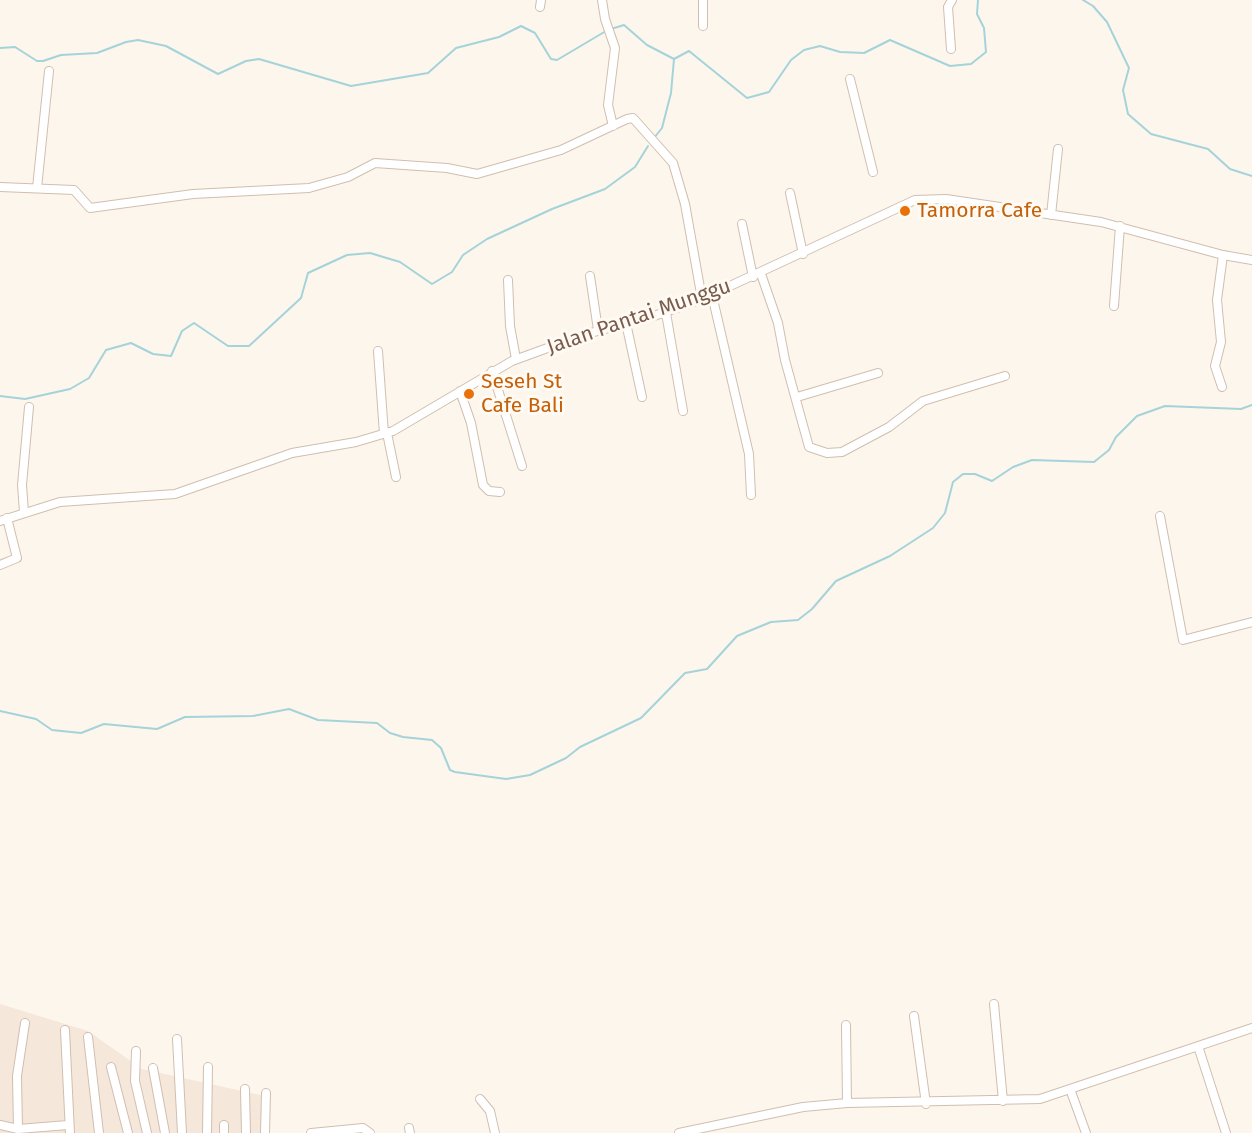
<!DOCTYPE html>
<html>
<head>
<meta charset="utf-8">
<style>
  body { margin:0 }
  canvas { display:block; background:#fdf6ec }
</style>
</head>
<body>
<canvas width="1252" height="1133"></canvas>
<script>
const context = document.querySelector('canvas').getContext('2d');
context.lineJoin = 'round';
function paint(path, color) { context.fillStyle = color; context.fill(path, 'evenodd'); }
const toPath = rows => new Path2D(rows.map(r => 'M' + r).join(''));
function strokePath(path, color, width, dash) { context.strokeStyle = color; context.lineWidth = width; context.lineCap = dash ? 'butt' : 'round'; context.setLineDash(dash || []); context.stroke(path); }
function label(font, color, halo, rows, align = 'center') {
  context.font = font + ' "Fira Sans",sans-serif'; context.lineWidth = 6; context.setLineDash([]); context.textBaseline = 'middle'; context.strokeStyle = halo; context.fillStyle = color; for (const [text, x, y, turn = 0] of rows) {
    context.save(); context.translate(x, y); context.rotate((+turn || 0) * Math.PI / 180); context.textAlign = isNaN(turn) ? turn : align; if (halo) context.strokeText(text, 0, 0); context.fillText(text, 0, 0); context.restore();
  }
}
const residential = toPath([
  [0,1004,88,1031,142,1069,265,1096,270,1133,0,1133]
]);
const stream = toPath([
  [1083,0,1093,6,1107,22,1129,68,1123,90,1128,114,1151,134,1208,149,1230,169,1252,176],
  [611,29,624,25,647,45,674,59],
  [0,48,15,47,37,61,43,61,61,55,97,53,126,42,138,40,166,46,218,74,246,61,259,59,351,86,428,73,456,48,499,37,521,26,535,33,551,59,557,60,606,31],
  [654,138,662,128,671,93,674,59,689,51,747,98,769,92,791,60,804,50,820,46,840,52,864,53,890,40,950,66,971,64,986,52,984,28,977,14,978,0],
  [0,396,25,399,70,389,89,378,106,350,131,343,153,354,171,356,182,331,194,323,228,346,249,346,301,298,308,273,347,255,370,253,400,262,432,284,452,272,463,255,487,239,552,209,605,189,635,167,648,146],
  [0,711,36,719,52,730,81,733,104,724,157,729,185,717,253,716,289,709,318,720,377,723,390,733,403,737,432,740,441,748,450,770,455,772,506,779,530,775,566,758,580,747,641,718,685,673,707,669,737,636,771,622,798,620,812,609,836,581,890,556,933,528,945,513,953,482,963,474,975,474,992,481,1013,467,1032,460,1094,462,1109,450,1116,437,1137,416,1165,406,1241,409,1252,405]
]);
const minor = toPath([
  [602,0,605,19,615,48,608,105,613,126],
  [703,0,703,26],
  [540,7,541,0],
  [951,49,948,7,952,0],
  [850,79,873,172],
  [0,187,74,190,90,208,193,194,309,188,348,177,375,163,447,168,477,174,561,150,627,119,633,118,673,163,685,204,702,299],
  [37,188,49,71],
  [790,193,803,254],
  [1051,215,1058,149],
  [742,224,753,277],
  [761,274,778,323,785,360,809,447,827,453,842,452,889,427,923,401,1005,376],
  [590,276,598,330],
  [508,280,510,326,516,359],
  [712,295,749,454,751,495],
  [1114,306,1120,226],
  [666,313,683,411],
  [626,323,642,397],
  [378,351,384,434],
  [492,371,522,466],
  [1222,387,1215,366,1221,342,1217,300,1223,255],
  [460,391,471,423,483,485,489,491,500,492],
  [797,397,878,373],
  [387,433,396,477],
  [24,512,22,485,29,407],
  [1160,516,1183,640,1252,622],
  [0,521,60,502,175,494,292,453,356,442,393,431,512,361,583,335,654,316,702,299,915,200,946,199,1101,222,1223,255,1252,260],
  [0,565,17,558,7,518],
  [994,1004,1003,1101],
  [914,1016,926,1104],
  [846,1025,847,1103],
  [65,1030,70,1133],
  [88,1037,99,1133],
  [177,1039,182,1133],
  [1198,1046,1226,1133],
  [136,1051,135,1081,147,1133],
  [111,1067,128,1133],
  [153,1068,165,1133],
  [245,1089,246,1133],
  [1070,1089,1086,1133],
  [480,1099,490,1111,495,1133],
  [0,1125,18,1129,68,1125],
  [224,1125,224,1133],
  [409,1128,410,1133],
  [18,1129,17,1076,25,1023],
  [207,1133,208,1067],
  [265,1133,266,1093],
  [311,1133,363,1128,370,1133],
  [679,1133,803,1107,847,1103,1040,1099,1252,1028]
]);
const markers = [
  [905,211,6,"#e8710a"],
  [469,394,6,"#e8710a"]
];
const foodNames = [
  ["Tamorra Cafe",917,211],
  ["Seseh St",481,382],
  ["Cafe Bali",481,406]
];
const streetNames = [
  ["Jalan Pantai Munggu",639,317,-19]
];
paint(residential, '#f5e8da');
strokePath(stream, '#a5d3da', 2);
strokePath(minor, '#d1beb0', 10);
strokePath(minor, '#fff', 8);
for (const [x, y, r, color] of markers) { const dot = new Path2D(); dot.arc(x, y, r, 0, 2 * Math.PI); context.fillStyle = color; context.fill(dot); strokePath(dot, '#fffaf3', 2); }
label('21px', '#c56008', '#fffaf3', foodNames, 'left');
label('21px', '#7a5c4d', '#fffaf3', streetNames);
</script>
</body>
</html>
